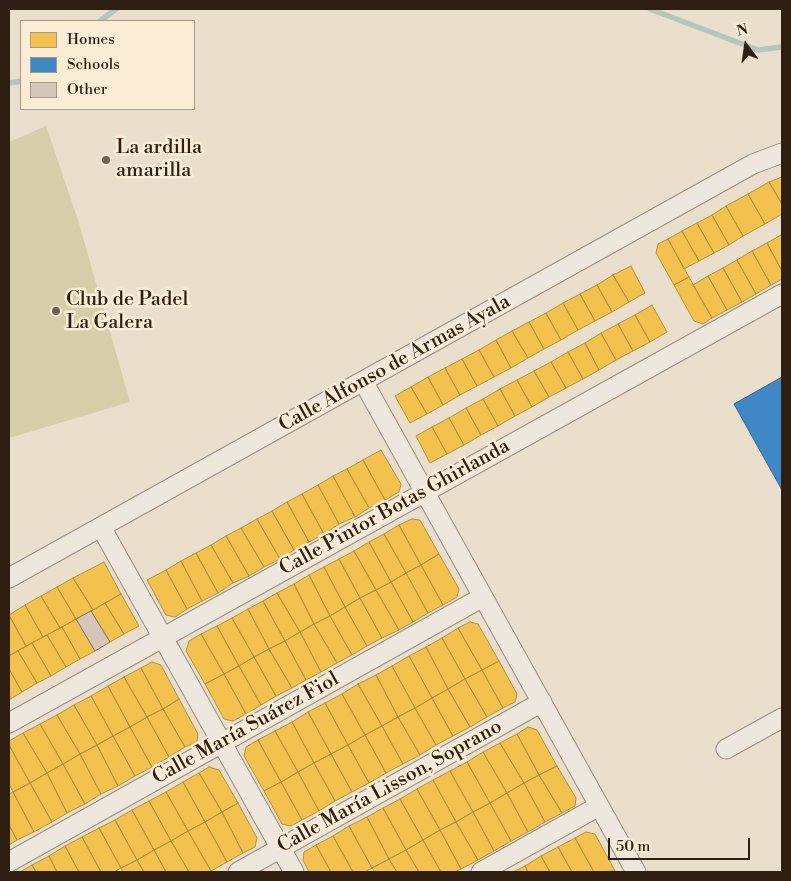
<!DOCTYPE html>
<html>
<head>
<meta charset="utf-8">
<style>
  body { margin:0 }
  #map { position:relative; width:791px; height:881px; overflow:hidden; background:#eadecc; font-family:"Libre Bodoni",serif }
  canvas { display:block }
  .frame { position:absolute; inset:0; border:10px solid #2e1f12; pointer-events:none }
  .legend { position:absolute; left:20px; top:20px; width:175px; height:90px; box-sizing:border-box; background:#faecd5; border:1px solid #a89a87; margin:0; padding:6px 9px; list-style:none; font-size:15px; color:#2e1f12 }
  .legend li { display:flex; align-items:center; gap:10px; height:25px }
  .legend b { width:25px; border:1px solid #a89a87 }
  .north { position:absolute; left:721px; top:20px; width:50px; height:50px; -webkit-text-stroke:4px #faecd5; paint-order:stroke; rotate:346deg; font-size:14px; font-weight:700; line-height:20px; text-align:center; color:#2e1f12 }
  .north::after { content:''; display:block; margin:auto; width:18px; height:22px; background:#2e1f12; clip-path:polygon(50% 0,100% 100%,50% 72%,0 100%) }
  .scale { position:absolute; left:608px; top:838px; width:142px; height:22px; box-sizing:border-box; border:2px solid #2e1f12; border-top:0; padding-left:6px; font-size:15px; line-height:18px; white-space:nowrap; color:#2e1f12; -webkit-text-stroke:4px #faecd5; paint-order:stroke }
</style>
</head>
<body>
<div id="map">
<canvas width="791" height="881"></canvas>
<div class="frame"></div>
<ul class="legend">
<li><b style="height:14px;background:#f2c14e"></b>Homes</li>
<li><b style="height:14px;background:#3f88c5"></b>Schools</li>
<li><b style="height:14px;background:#d6c6b9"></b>Other</li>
</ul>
<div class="north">N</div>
<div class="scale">50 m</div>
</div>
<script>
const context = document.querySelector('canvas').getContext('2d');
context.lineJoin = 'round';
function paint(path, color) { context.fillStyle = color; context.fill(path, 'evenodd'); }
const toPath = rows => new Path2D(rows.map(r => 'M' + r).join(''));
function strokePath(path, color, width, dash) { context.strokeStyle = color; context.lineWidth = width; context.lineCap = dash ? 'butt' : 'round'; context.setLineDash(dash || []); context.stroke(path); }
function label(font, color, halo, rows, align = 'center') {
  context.font = font + ' "Libre Bodoni",serif'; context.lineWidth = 5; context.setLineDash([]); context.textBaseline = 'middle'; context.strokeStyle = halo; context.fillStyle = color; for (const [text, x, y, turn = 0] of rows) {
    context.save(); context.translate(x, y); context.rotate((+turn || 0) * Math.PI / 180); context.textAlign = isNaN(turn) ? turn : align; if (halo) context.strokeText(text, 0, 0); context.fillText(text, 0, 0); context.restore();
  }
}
const green = toPath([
  [46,126,78,220,130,402,9,438,9,142]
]);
const homes = toPath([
  [782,177,782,204,769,182,782,177],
  [769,182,782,204,782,214,765,224,748,194,769,182],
  [748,194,765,224,743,236,726,206,748,194],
  [726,206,743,236,729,245,712,215,726,206],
  [712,215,729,245,714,253,697,223,712,215],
  [697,223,714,253,699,261,682,231,697,223],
  [682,231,699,261,684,269,668,239,682,231],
  [781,235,782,236,782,271,767,243,781,235],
  [668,239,689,277,674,285,656,253,658,244,668,239],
  [767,243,782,271,782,279,771,285,752,251,767,243],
  [752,251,771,285,756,294,737,260,752,251],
  [737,260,756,294,742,302,723,268,737,260],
  [631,266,645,293,629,302,613,275,631,266],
  [723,268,742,302,727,310,708,276,723,268],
  [613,275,629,302,612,312,597,285,613,275],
  [708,276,727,310,712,318,693,285,708,276],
  [689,277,712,318,703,324,694,321,674,285,689,277],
  [597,285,612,312,595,321,580,294,597,285],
  [580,294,595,321,578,330,563,303,580,294],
  [563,303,578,330,561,340,546,313,563,303],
  [652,305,667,332,650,342,635,315,652,305],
  [546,313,561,340,544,349,529,322,546,313],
  [635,315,650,342,633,351,618,324,635,315],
  [529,322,544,349,528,358,512,331,529,322],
  [618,324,633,351,616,360,601,333,618,324],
  [512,331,528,358,511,368,496,340,512,331],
  [601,333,616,360,599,370,585,343,601,333],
  [496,340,511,368,494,377,479,350,496,340],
  [585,343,599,370,583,379,568,352,585,343],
  [479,350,494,377,477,386,462,359,479,350],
  [568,352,583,379,566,388,551,362,568,352],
  [462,359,477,386,460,395,445,368,462,359],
  [551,362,566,388,549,397,534,371,551,362],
  [445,368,460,395,443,405,428,377,445,368],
  [534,371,549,397,532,407,517,380,534,371],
  [428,377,443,405,427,414,411,387,428,377],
  [517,380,532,407,515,416,500,389,517,380],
  [411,387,427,414,410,423,395,396,411,387],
  [500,389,515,416,498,426,483,399,500,389],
  [483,399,498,426,481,435,466,408,483,399],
  [466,408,481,435,464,445,449,418,466,408],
  [449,418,464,445,447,454,432,427,449,418],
  [432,427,447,454,430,463,416,436,432,427],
  [381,450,401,484,399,492,385,500,363,460,381,450],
  [363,460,385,500,369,508,347,469,363,460],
  [347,469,369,508,355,517,333,476,347,469],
  [333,476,355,517,339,524,318,485,333,476],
  [318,485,339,524,324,534,302,494,318,485],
  [302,494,324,534,309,542,287,502,302,494],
  [287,502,309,542,294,550,272,511,287,502],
  [272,511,294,550,280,559,257,519,272,511],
  [257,519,280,559,264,567,241,528,257,519],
  [412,519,420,520,439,554,421,565,399,525,412,519],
  [399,525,421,565,406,573,384,534,399,525],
  [241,528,264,567,249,576,226,536,241,528],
  [384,534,406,573,391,582,369,542,384,534],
  [226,536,249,576,233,583,211,545,226,536],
  [369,542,391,582,376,590,354,551,369,542],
  [211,545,233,583,218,593,196,553,211,545],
  [354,551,376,590,360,598,339,559,354,551],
  [196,553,218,593,202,601,181,561,196,553],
  [439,554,459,589,457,597,443,605,421,565,439,554],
  [339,559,360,598,345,607,324,567,339,559],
  [181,561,202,601,187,609,166,570,181,561],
  [104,562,121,594,93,610,73,578,104,562],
  [421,565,443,605,428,613,406,573,421,565],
  [324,567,345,607,330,616,309,575,324,567],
  [166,570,187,609,175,617,166,615,147,580,166,570],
  [406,573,428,613,413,622,391,582,406,573],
  [309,575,330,616,314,624,294,584,309,575],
  [73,578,93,610,76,619,57,587,73,578],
  [391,582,413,622,399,630,376,590,391,582],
  [294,584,314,624,300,632,277,593,294,584],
  [57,587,76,619,60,628,41,596,57,587],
  [376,590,399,630,382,638,360,598,376,590],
  [277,593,300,632,285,641,263,601,277,593],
  [121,594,139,626,124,634,105,603,121,594],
  [41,596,60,628,43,637,25,605,41,596],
  [360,598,382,638,367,646,345,607,360,598],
  [263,601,285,641,269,649,248,609,263,601],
  [105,603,124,634,110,642,91,611,105,603],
  [25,605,43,637,26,646,9,615,25,605],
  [345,607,367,646,352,655,330,616,345,607],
  [248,609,269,649,254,657,232,618,248,609],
  [9,615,26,646,10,655,9,653,9,615],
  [330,616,352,655,337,663,314,624,330,616],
  [232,618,254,657,239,666,217,626,232,618],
  [76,619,95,651,80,659,62,627,76,619],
  [470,622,478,624,499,661,482,670,458,628,470,622],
  [314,624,337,663,321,672,300,632,314,624],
  [217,626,239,666,224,674,201,634,217,626],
  [62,627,80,659,66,667,47,635,62,627],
  [458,628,482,670,465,679,442,638,458,628],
  [300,632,321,672,306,680,285,641,300,632],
  [201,634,224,674,205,684,186,651,189,641,201,634],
  [47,635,66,667,51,676,32,643,47,635],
  [442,638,465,679,448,689,426,647,442,638],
  [285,641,306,680,292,688,269,649,285,641],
  [32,643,51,676,37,683,18,651,32,643],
  [426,647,448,689,432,698,409,656,426,647],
  [269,649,292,688,276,696,254,657,269,649],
  [18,651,37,683,22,692,9,669,9,656,18,651],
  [409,656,432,698,415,708,392,666,409,656],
  [254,657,276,696,261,705,239,666,254,657],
  [499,661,517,694,515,702,503,708,482,670,499,661],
  [152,662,161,665,179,699,163,709,141,668,152,662],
  [239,666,261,705,246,714,224,674,239,666],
  [392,666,415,708,398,717,376,675,392,666],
  [141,668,163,709,147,717,124,677,141,668],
  [9,669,22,692,9,700,9,669],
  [482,670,503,708,487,717,465,679,482,670],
  [224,674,246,714,233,721,224,719,205,684,224,674],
  [376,675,398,717,382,726,358,684,376,675],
  [124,677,147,717,130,727,108,686,124,677],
  [465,679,487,717,470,727,448,689,465,679],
  [358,684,382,726,365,735,342,694,358,684],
  [108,686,130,727,113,736,91,696,108,686],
  [448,689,470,727,453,736,432,698,448,689],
  [342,694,365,735,348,745,325,703,342,694],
  [91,696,113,736,97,745,74,705,91,696],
  [432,698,453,736,436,745,415,708,432,698],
  [179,699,198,734,197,742,185,747,163,709,179,699],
  [325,703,348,745,331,754,308,712,325,703],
  [74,705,97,745,80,754,57,715,74,705],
  [415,708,436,745,420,755,398,717,415,708],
  [163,709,185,747,169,757,147,717,163,709],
  [308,712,331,754,314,763,292,722,308,712],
  [57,715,80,754,63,764,40,724,57,715],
  [147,717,169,757,152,767,130,727,147,717],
  [398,717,420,755,403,764,382,726,398,717],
  [292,722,314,763,298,772,275,731,292,722],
  [40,724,63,764,47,773,23,733,40,724],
  [382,726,403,764,386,773,365,735,382,726],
  [130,727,152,767,135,776,113,736,130,727],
  [528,727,537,730,557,766,539,775,517,734,528,727],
  [275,731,298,772,281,782,258,740,275,731],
  [23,733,47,773,30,783,9,745,9,741,23,733],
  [517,734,539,775,524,783,500,743,517,734],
  [365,735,386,773,369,783,348,745,365,735],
  [113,736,135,776,118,786,97,745,113,736],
  [258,740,281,782,264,791,244,756,246,747,258,740],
  [500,743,524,783,507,793,483,752,500,743],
  [9,745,30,783,13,792,9,784,9,745],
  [97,745,118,786,101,794,80,754,97,745],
  [348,745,369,783,352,792,331,754,348,745],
  [483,752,507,793,490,803,467,762,483,752],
  [80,754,101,794,85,804,63,764,80,754],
  [331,754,352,792,335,801,314,763,331,754],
  [467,762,490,803,473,812,450,771,467,762],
  [314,763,335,801,319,811,298,772,314,763],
  [63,764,85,804,67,813,47,773,63,764],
  [557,766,576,798,575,806,562,813,539,775,557,766],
  [209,767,219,770,238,803,222,812,199,773,209,767],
  [450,771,473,812,456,822,433,780,450,771],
  [298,772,319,811,302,820,281,782,298,772],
  [47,773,67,813,52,822,30,783,47,773],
  [199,773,222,812,205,822,183,782,199,773],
  [539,775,562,813,545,822,524,783,539,775],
  [433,780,456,822,440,830,417,789,433,780],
  [183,782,205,822,188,831,166,792,183,782],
  [281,782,302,820,291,826,282,824,264,791,281,782],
  [30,783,52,822,34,832,13,792,30,783],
  [524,783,545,822,528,832,507,793,524,783],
  [417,789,440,830,423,840,400,799,417,789],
  [13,792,34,832,17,840,9,825,9,794,13,792],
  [166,792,188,831,171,841,149,801,166,792],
  [507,793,528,832,511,841,490,803,507,793],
  [400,799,423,840,406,850,383,808,400,799],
  [149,801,171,841,154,850,132,810,149,801],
  [238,803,257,838,255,847,243,853,222,812,238,803],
  [490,803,511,841,494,851,473,812,490,803],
  [383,808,406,850,389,859,367,817,383,808],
  [132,810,154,850,137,860,115,820,132,810],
  [222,812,243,853,227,862,205,822,222,812],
  [473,812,494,851,478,860,456,822,473,812],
  [367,817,389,859,372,868,349,826,367,817],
  [115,820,137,860,121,868,99,828,115,820],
  [205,822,227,862,211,871,188,831,205,822],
  [456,822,478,860,461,869,440,830,456,822],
  [9,825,17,840,9,845,9,825],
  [349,826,372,868,365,872,353,872,333,836,349,826],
  [99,828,121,868,114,872,101,872,82,837,99,828],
  [440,830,461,869,454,872,441,872,423,840,440,830],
  [188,831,211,871,209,872,189,872,171,841,188,831],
  [586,832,595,834,615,871,594,872,575,838,586,832],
  [333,836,353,872,331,872,316,845,333,836],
  [82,837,101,872,79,872,65,846,82,837],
  [575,838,594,872,572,872,558,847,575,838],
  [423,840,441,872,419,872,406,850,423,840],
  [171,841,189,872,166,872,154,850,171,841],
  [316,845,331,872,309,872,303,860,304,852,316,845],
  [65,846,79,872,57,872,49,856,65,846],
  [558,847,572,872,550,872,541,856,558,847],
  [154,850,166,872,144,872,137,860,154,850],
  [406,850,419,872,397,872,389,859,406,850],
  [49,856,57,872,36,872,32,865,49,856],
  [541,856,550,872,528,872,525,866,541,856],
  [389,859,397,872,375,872,372,868,389,859],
  [137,860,144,872,123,872,121,868,137,860],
  [32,865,36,872,20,872,32,865],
  [525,866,528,872,513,872,525,866]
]);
const schools = toPath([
  [782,377,782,490,734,404,782,377]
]);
const stream = toPath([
  [650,9,758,50,782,47],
  [100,21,116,9],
  [9,83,21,81]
]);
const building = toPath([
  [91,611,110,642,95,651,76,619,91,611]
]);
const minor = toPath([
  [363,381,636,872],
  [101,527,294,872],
  [9,578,753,164,782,153],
  [9,723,782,294],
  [726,749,782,718],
  [9,862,483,597],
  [238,872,542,702],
  [481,872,599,806]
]);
const markers = [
  [106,160,5,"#706253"],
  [56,311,5,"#706253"]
];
const poiNames = [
  ["La ardilla",116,148],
  ["amarilla",116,171],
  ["Club de Padel",66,300],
  ["La Galera",66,323]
];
const streetNames = [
  ["Calle Alfonso de Armas Ayala",395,364,-29],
  ["Calle Pintor Botas Ghirlanda",395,508,-29],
  ["Calle María Suárez Fiol",246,729,-29],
  ["Calle María Lisson, Soprano",390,787,-29]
];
paint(green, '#d5cea9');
paint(homes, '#f2c14e');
strokePath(homes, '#b7903c', 1);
paint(schools, '#3f88c5');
strokePath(schools, '#3a688f', 1);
strokePath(stream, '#b5c6bd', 5.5);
paint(building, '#d6c6b9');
strokePath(building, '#7e766b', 1);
strokePath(minor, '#988f83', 21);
strokePath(minor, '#ede7de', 19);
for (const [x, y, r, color] of markers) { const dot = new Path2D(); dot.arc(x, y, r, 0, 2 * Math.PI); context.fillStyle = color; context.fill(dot); strokePath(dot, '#faecd5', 2); }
label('20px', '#2e1f12', '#faecd5', poiNames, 'left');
label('20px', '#2e1f12', '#faecd5', streetNames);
</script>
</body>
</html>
